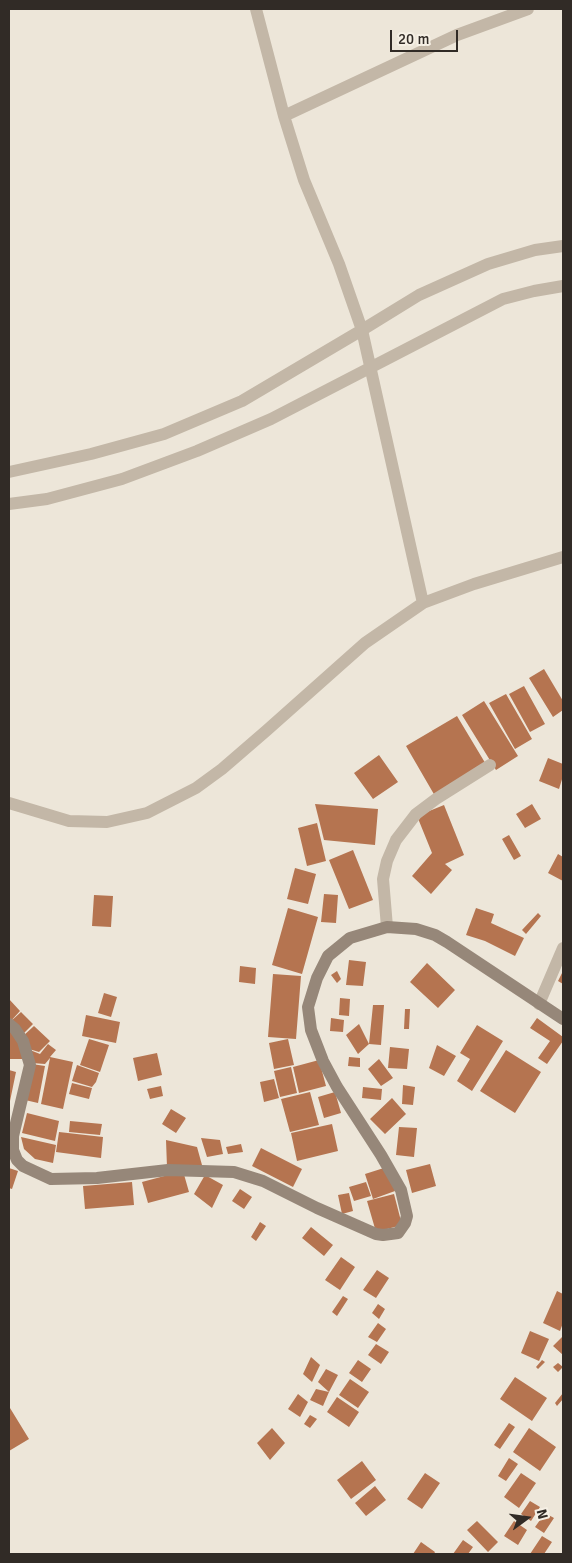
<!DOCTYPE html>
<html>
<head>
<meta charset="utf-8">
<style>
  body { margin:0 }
  #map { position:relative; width:572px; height:1563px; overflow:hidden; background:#ede6d9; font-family:Signika,sans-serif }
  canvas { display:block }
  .frame { position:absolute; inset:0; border:10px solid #312b26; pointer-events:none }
  .north { position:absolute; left:502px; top:1493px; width:50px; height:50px; -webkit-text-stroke:4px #f6f0e5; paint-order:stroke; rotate:76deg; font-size:14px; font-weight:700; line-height:20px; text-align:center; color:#312b26 }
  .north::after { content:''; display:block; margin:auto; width:18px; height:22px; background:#312b26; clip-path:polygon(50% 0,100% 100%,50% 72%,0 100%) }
  .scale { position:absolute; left:390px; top:30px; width:68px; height:22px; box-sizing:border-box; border:2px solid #312b26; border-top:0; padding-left:6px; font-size:15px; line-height:18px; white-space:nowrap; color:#312b26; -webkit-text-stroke:4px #f6f0e5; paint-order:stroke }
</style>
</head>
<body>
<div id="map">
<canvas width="572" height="1563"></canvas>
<div class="frame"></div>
<div class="north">N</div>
<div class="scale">20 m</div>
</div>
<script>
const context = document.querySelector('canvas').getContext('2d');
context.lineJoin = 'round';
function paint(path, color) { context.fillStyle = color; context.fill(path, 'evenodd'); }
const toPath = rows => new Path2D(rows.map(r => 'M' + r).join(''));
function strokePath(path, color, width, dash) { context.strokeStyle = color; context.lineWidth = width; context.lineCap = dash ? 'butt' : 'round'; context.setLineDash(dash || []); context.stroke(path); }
const building = toPath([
  [544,669,563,701,563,710,553,717,529,678],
  [524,686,545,724,530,732,509,694],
  [506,694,532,739,515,749,489,703],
  [484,701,518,756,496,770,462,715],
  [457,716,487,766,435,796,406,746],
  [379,755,398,782,373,799,354,773],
  [548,758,563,764,563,776,559,789,539,781],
  [315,804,378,809,375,845,324,840],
  [532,804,541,819,525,828,516,814],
  [444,805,464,855,445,864,452,870,431,894,412,876,432,853,417,816],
  [317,823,326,861,307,866,298,828],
  [509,835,521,856,514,860,502,839],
  [353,850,373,900,349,909,329,860],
  [558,854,563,857,563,881,548,873],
  [295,868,316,874,308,904,287,899],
  [324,894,338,895,336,923,321,922],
  [94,895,113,896,111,927,92,926],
  [288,908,318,917,302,974,272,965],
  [476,908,494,914,491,923,524,938,515,956,485,941,466,935],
  [538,913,541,916,526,934,522,930],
  [349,960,366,962,363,986,346,985],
  [427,963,455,990,438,1008,410,982],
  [240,966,256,968,255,984,239,982],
  [337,971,341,979,337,983,331,975],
  [563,971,563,984,558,981],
  [273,974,301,976,296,1039,268,1037],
  [104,993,117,997,111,1017,98,1013],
  [340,998,350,999,349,1016,339,1015],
  [9,999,20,1011,9,1023],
  [373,1005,384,1005,381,1045,369,1044],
  [405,1009,410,1009,409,1029,404,1029],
  [21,1012,33,1024,22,1035,10,1022],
  [86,1015,120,1022,116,1043,82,1036],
  [331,1018,344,1020,343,1032,330,1031],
  [537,1018,563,1037,563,1041,547,1064,538,1058,550,1041,530,1028],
  [359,1024,369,1044,358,1054,346,1035],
  [477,1025,503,1041,472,1091,457,1081,470,1059,460,1053],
  [34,1026,50,1041,39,1052,29,1049,23,1036],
  [9,1027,28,1059,9,1059],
  [89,1039,109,1045,100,1072,80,1065],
  [288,1039,294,1065,274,1069,269,1043],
  [48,1044,56,1050,50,1057,73,1062,63,1109,41,1104,50,1058,45,1064,32,1063,30,1050,40,1054],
  [437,1045,456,1056,444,1076,429,1068],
  [390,1047,409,1049,407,1069,388,1068],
  [506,1050,541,1072,515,1113,480,1091],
  [157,1053,162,1075,138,1081,133,1058],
  [349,1057,360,1058,360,1067,348,1066],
  [379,1059,393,1078,381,1086,368,1069],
  [319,1060,326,1086,299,1093,293,1067],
  [32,1064,45,1066,38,1103,25,1100],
  [77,1065,99,1073,96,1082,92,1087,72,1081],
  [291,1067,297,1093,280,1097,274,1071],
  [9,1070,16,1072,10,1101,9,1101],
  [274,1079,279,1098,264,1102,260,1082],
  [72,1083,92,1088,89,1099,69,1094],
  [403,1085,415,1087,413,1105,402,1104],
  [161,1086,163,1096,150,1099,147,1089],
  [363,1087,382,1089,381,1100,362,1098],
  [310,1092,319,1125,290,1132,281,1099],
  [335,1092,341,1113,324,1118,318,1097],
  [392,1098,406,1114,385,1134,370,1119],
  [171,1109,186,1118,176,1133,162,1124],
  [27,1113,59,1121,55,1141,22,1133],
  [70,1121,102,1124,100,1135,69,1132],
  [332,1124,338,1151,297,1161,291,1133],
  [399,1127,417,1128,414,1157,396,1155],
  [59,1132,103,1137,101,1158,56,1152],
  [21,1137,56,1145,53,1163,35,1159,24,1149],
  [201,1138,220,1140,223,1154,207,1157],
  [166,1140,197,1147,202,1165,167,1167],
  [241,1144,243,1152,228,1154,226,1147],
  [261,1148,302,1169,293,1187,252,1166],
  [430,1164,436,1186,412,1193,406,1170],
  [387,1167,395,1191,373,1199,365,1174],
  [9,1168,18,1171,12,1189,9,1188],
  [183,1171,189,1192,148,1203,142,1182],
  [205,1175,223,1185,212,1208,194,1194],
  [132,1182,134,1205,85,1209,83,1186],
  [366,1182,371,1196,354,1201,349,1187],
  [240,1189,252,1197,244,1209,232,1201],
  [349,1193,353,1211,342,1214,338,1195],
  [394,1194,402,1225,376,1232,367,1201],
  [260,1222,266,1226,256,1241,251,1237],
  [311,1227,333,1245,324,1256,302,1238],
  [341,1257,355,1267,340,1290,325,1280],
  [377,1270,389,1278,376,1298,363,1290],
  [557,1291,563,1294,563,1323,560,1331,543,1323],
  [343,1296,348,1299,337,1316,332,1312],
  [378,1304,385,1309,379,1319,372,1313],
  [378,1323,386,1329,377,1342,368,1337],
  [530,1331,549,1339,539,1361,521,1353],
  [563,1336,563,1355,553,1346],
  [376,1344,389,1352,381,1364,368,1355],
  [311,1357,320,1365,312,1382,303,1374],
  [358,1360,371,1369,362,1382,349,1373],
  [542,1360,545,1362,538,1369,536,1367],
  [558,1363,563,1367,558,1372,553,1367],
  [326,1369,338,1375,329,1392,318,1382],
  [515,1377,547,1398,532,1421,500,1399],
  [350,1379,369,1392,358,1408,339,1395],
  [316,1389,329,1392,323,1406,310,1400],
  [563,1393,563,1399,557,1406,555,1403],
  [298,1394,308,1402,300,1417,288,1409],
  [337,1397,359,1412,349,1427,327,1412],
  [10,1408,29,1439,9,1451,9,1409],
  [310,1415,317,1419,310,1428,304,1424],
  [509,1423,515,1427,500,1449,494,1445],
  [272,1428,285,1443,270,1460,257,1443],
  [529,1428,556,1447,540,1471,513,1452],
  [509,1458,518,1464,506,1481,498,1476],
  [362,1461,376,1480,351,1499,337,1480],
  [425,1473,440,1483,422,1509,407,1499],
  [521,1473,536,1483,519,1508,504,1497],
  [375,1486,386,1500,366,1516,355,1503],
  [530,1501,540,1507,531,1521,521,1514],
  [545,1513,554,1518,544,1533,535,1527],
  [477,1521,498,1542,488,1552,467,1530],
  [514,1521,527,1530,518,1545,504,1536],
  [542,1536,552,1542,544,1554,530,1554],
  [463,1540,473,1547,468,1554,453,1554],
  [421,1542,435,1552,434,1554,413,1554]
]);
const minor = toPath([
  [256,9,284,116,304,180,339,264,362,330,423,603],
  [284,116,457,35,528,9],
  [9,472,91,454,164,434,242,401,362,330,419,295,488,264,535,250,563,246],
  [9,504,47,499,122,479,197,451,271,419,503,299,534,291,563,286],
  [9,803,69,821,107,822,147,813,196,788,222,769,266,731,365,643,423,603,474,584,563,557],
  [387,927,383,879,387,861,396,840,416,814,436,799,490,765],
  [539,1004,563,948]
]);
const secondary = toPath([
  [9,1024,15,1029,23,1041,30,1065,13,1136,13,1150,17,1160,23,1166,51,1179,97,1178,168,1170,234,1172,263,1181,317,1208,376,1234,383,1235,398,1233,405,1223,407,1216,401,1190,381,1155,337,1087,323,1061,311,1030,308,1007,317,978,328,956,350,938,387,927,416,929,435,935,447,942,563,1019]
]);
paint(building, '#b57450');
strokePath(minor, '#c3b7a7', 12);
strokePath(secondary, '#968779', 12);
</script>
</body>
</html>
